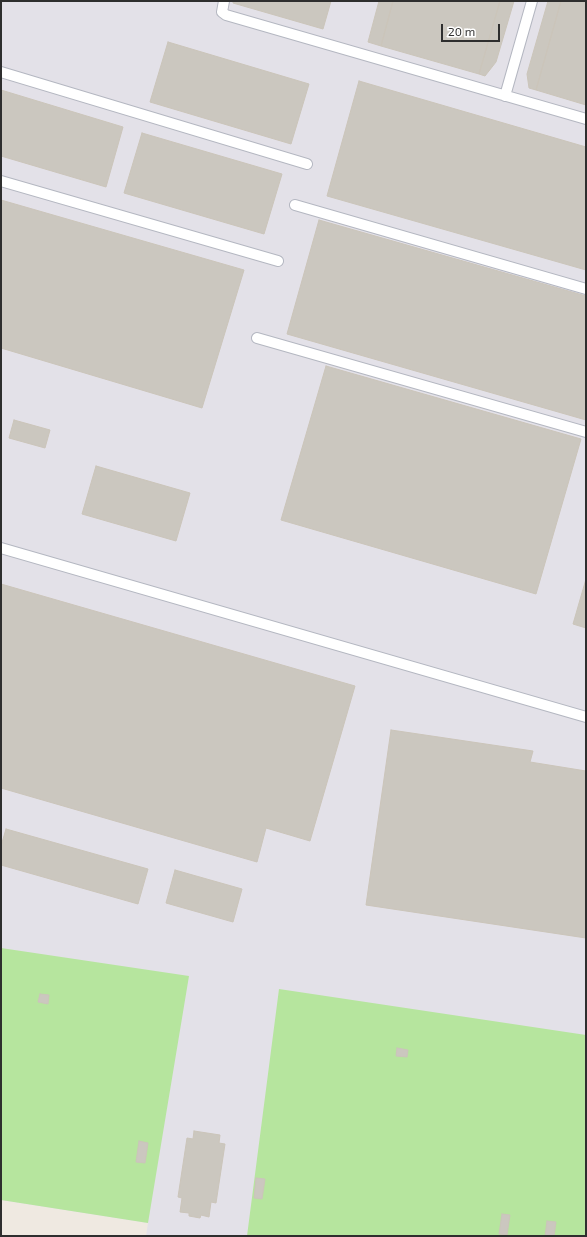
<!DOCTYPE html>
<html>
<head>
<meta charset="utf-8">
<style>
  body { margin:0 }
  #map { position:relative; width:587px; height:1237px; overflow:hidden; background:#efe9e1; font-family:"Exo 2",sans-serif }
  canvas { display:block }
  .frame { position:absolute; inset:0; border:2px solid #2e2e2e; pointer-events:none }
  .scale { position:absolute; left:441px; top:24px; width:59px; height:18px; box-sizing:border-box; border:2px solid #2e2e2e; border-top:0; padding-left:5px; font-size:12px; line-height:14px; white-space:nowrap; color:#2e2e2e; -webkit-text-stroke:3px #fff; paint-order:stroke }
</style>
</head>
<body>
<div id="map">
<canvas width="587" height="1237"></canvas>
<div class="frame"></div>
<div class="scale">20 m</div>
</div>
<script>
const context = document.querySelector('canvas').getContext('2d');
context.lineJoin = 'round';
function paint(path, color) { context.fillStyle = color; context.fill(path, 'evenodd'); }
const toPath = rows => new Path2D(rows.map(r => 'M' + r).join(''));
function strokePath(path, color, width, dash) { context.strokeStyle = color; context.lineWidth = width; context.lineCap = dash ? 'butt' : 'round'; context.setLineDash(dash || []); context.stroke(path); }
const industrial = toPath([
  [1,1,586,1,586,1236,146,1236,148,1223,1,1200]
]);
const green = toPath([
  [1,948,189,976,148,1223,1,1200],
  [279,989,586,1035,586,1236,247,1236]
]);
const building = toPath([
  [233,1,331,1,323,29,233,3,233,1],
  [379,1,393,1,381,46,368,42,379,1],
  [393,1,500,1,479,74,381,46,393,1],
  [500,1,514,1,496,62,485,76,479,74,500,1],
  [548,1,561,1,536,90,529,88,527,74,548,1],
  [561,1,586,1,586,105,536,90,561,1],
  [168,42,309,84,291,144,150,102,168,42],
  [359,81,586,147,586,270,327,196,359,81],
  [1,90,123,127,106,187,1,156,1,90],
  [142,133,282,174,264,234,124,193,142,133],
  [1,200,244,270,202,408,1,348,1,200],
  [319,220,586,296,586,420,287,334,319,220],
  [326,366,581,439,536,594,281,520,326,366],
  [14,420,50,430,45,448,9,438,14,420],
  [96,466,190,493,176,541,82,514,96,466],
  [586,579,586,628,573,624,586,579],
  [1,584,355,686,310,841,266,828,257,862,1,788,1,584],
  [391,730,533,751,530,762,586,771,586,938,366,905,391,730],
  [6,829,148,869,138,904,1,865,1,846,6,829],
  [175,870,242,889,233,922,166,903,175,870],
  [40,994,49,995,48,1004,38,1002,40,994],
  [397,1048,408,1050,407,1057,396,1056,397,1048],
  [194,1131,220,1135,219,1143,225,1144,216,1203,211,1202,209,1217,201,1215,200,1218,189,1216,189,1213,180,1212,182,1198,178,1197,187,1138,193,1139,194,1131],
  [139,1141,148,1143,145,1163,136,1162,139,1141],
  [256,1178,265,1179,262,1199,254,1198,256,1178],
  [502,1214,510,1215,507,1235,499,1234,502,1214],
  [547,1221,556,1222,554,1236,545,1236,547,1221]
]);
const lane = toPath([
  [224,1,222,12,226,15,586,119],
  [1,72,307,164],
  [505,96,532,1],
  [1,181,278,261],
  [295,205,586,289],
  [257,338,586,432],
  [1,548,586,717]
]);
paint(industrial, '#e3e1e8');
paint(green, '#b6e59e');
paint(building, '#cbc7bf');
strokePath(building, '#cbc5ba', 1);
strokePath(lane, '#b4b7c1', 12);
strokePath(lane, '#fff', 10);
</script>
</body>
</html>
